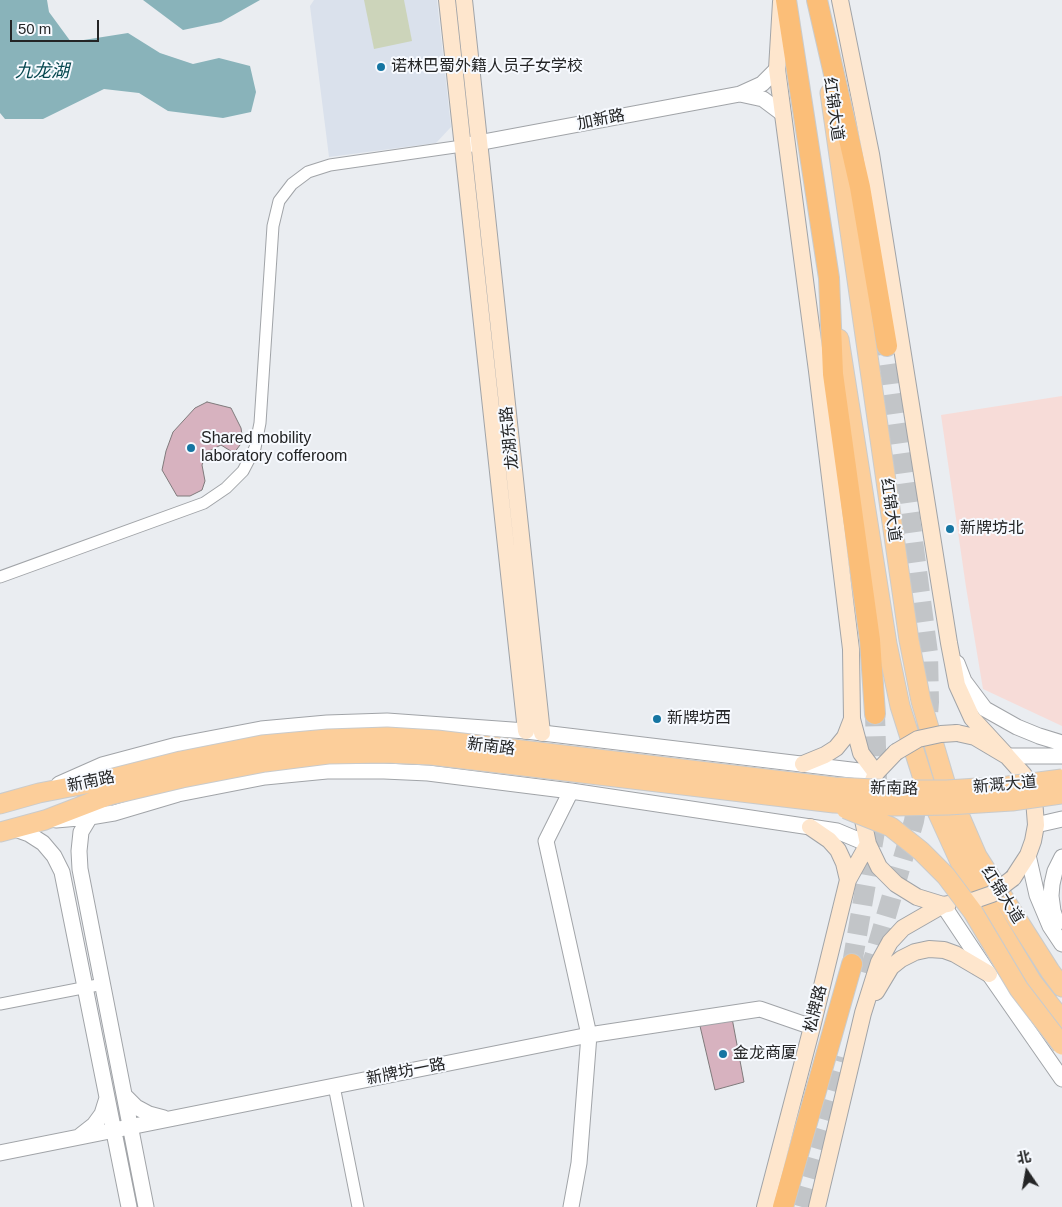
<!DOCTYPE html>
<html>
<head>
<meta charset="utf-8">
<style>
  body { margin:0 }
  #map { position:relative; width:1062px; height:1207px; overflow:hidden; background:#eaedf1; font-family:Helvetica,"Noto Sans SC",sans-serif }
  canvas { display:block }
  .north { position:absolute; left:1002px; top:1147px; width:50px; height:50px; -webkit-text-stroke:4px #f7faff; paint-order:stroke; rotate:348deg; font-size:14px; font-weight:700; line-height:20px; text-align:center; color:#242526 }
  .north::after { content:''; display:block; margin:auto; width:18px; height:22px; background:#242526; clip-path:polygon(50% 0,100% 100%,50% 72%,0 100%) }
  .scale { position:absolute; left:10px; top:20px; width:89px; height:22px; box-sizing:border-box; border:2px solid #242526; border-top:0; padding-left:6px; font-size:15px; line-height:18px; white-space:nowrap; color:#242526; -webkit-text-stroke:4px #f7faff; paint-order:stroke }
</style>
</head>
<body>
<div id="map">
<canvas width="1062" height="1207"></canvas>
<div class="north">北</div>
<div class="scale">50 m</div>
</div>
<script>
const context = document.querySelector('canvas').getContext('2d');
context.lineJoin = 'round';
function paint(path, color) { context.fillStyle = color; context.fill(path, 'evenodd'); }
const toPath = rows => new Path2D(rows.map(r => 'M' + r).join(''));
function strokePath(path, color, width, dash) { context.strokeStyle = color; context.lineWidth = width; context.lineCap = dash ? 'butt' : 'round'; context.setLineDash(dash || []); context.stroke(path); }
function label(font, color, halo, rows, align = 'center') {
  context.font = font + ' Helvetica,"Noto Sans SC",sans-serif'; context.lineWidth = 4; context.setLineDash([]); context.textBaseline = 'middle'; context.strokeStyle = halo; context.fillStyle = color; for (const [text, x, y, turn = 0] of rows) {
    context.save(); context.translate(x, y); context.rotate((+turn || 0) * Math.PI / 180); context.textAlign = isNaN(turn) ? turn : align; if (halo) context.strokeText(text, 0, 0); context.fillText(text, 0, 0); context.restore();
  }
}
const commercial = toPath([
  [1062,396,1062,726,983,689,966,587,941,415]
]);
const built = toPath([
  [314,0,437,0,451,127,436,143,329,157,310,6]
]);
const green = toPath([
  [364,0,404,0,412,41,374,49]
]);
const water = toPath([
  [0,0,47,0,49,12,71,42,128,33,160,53,193,64,219,58,250,66,256,92,251,112,223,118,168,111,139,93,104,89,43,119,5,119,0,113],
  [143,0,260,0,221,22,183,30]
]);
const building = toPath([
  [207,402,231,408,241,428,243,441,234,453,221,445,207,452,202,465,205,481,202,490,190,496,177,496,162,470,166,451,173,432,195,408,207,402],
  [732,1018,744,1082,715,1090,700,1026,732,1018]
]);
const trunkTunnel = toPath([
  [852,964,878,814,875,714],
  [869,974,914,821,924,764,929,702,928,653,887,346],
  [802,1207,845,1058]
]);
const minor = toPath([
  [0,577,204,503,226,488,243,471,255,448,260,423,273,226,279,201,292,184,308,172,330,165,462,146],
  [0,1004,103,984],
  [334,1086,358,1207]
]);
const tertiary = toPath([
  [740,94,763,99,783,114],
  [467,145,740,94,762,84,777,69],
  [957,663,964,681,985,709,1017,727,1039,736,1062,743],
  [1007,756,1062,756],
  [59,784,102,765,177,745,261,729,327,723,387,721,526,731,876,773],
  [571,791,546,841,589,1035,579,1163,571,1207],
  [90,817,81,832,79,851,80,869,146,1207],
  [56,820,90,817,114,813,178,794,265,777,327,771,384,771,428,773,571,791,837,831,868,844],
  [1036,825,1062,819],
  [12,828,29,834,43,843,54,856,62,872,129,1207],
  [1028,855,1037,895,1050,926,1062,944],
  [943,905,989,974,1062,1079],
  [1057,923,1053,911,1051,896,1052,884,1055,871,1062,857],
  [125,1096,136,1107,149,1114,164,1118],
  [80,1136,94,1125,102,1114,107,1098],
  [0,1153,589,1035,760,1009,812,1027]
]);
const secondary = toPath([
  [447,0,526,731],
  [464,0,542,733],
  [840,0,871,154,949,643,957,685,972,718,1007,756],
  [781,2,777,69,817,371,851,649,852,719,861,753,876,773],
  [957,733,975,737,1007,756,1024,775,1034,799,1036,825,1033,841,1028,855,1013,878],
  [803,764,825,755,836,748,845,737,852,719],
  [872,783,876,773,896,752],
  [864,806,863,820,868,844,879,867,896,884,917,897,943,905,948,904],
  [810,827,829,840,838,850,844,863,848,880],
  [876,992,891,967,901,959,915,952,929,949,944,950,955,954,989,974],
  [765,1207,812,1027,848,880,868,844],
  [817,1207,863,1013,879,962,890,942,903,928,943,905]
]);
const primary = toPath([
  [830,93,909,640,921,701,945,782,977,856,1050,971,1062,987],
  [839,339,887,644,900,706,925,785,961,864,1032,982,1062,1020],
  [0,804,39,793,106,780],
  [0,832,45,820,110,795]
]);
const trunk = toPath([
  [786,0,829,278,833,374,870,640,875,714],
  [817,0,860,187,887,346],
  [783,1207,852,964]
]);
const secondaryBridge = toPath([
  [896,752,918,739,941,734,957,733],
  [972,901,992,894,1013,878]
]);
const primaryBridge = toPath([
  [106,780,181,761,262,745,328,739,387,737,437,740,834,787,894,790,947,790,1008,786,1062,779],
  [110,795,182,778,265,762,328,754,385,753,431,755,834,803,894,806,948,805,1012,801,1062,794],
  [846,809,891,827,921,851,946,876,973,912,1019,989,1062,1045]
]);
const markers = [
  [381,67,5,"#1575a2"],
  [191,448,5,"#1575a2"],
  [950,529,5,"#1575a2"],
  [657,719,5,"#1575a2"],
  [723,1054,5,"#1575a2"]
];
const poiNames = [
  ["诺林巴蜀外籍人员子女学校",391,67],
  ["Shared mobility",201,439],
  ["laboratory cofferoom",201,457],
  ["新牌坊北",960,529],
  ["新牌坊西",667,719],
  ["金龙商厦",733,1054]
];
const streetNames = [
  ["红锦大道",833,109,82],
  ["加新路",601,120,-11],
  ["龙湖东路",510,438,-96],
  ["红锦大道",890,510,82],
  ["新南路",491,747,7],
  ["新南路",91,782,-12],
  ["新溉大道",1005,785,-5],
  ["新南路",894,789,1],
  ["红锦大道",1002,895,58],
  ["松牌路",816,1009,-76],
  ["新牌坊一路",406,1072,-11]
];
const waterNames = [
  ["九龙湖",42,72]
];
paint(commercial, '#f7dcd8');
paint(built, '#dae1ec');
paint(green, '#ccd4ba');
paint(water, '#89b3ba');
paint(building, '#d7b2bf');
strokePath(building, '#7f7a7b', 1);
strokePath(trunkTunnel, '#c2c5c8', 20, [20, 10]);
strokePath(minor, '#a1a4a8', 13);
strokePath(tertiary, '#a1a4a8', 17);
strokePath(secondary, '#a1a4a8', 18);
strokePath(primary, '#cacbcb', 21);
strokePath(trunk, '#cacbcb', 22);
strokePath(minor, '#fff', 11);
strokePath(tertiary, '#fff', 15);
strokePath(secondary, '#fee6cd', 16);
strokePath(primary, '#fcce9a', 19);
strokePath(trunk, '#fbbe78', 20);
strokePath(secondaryBridge, '#a1a4a8', 18, []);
strokePath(primaryBridge, '#cacbcb', 21, []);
strokePath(secondaryBridge, '#fee6cd', 16);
strokePath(primaryBridge, '#fcce9a', 19);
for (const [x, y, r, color] of markers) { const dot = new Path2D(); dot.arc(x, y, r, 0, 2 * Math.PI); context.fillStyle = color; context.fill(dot); strokePath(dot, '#f7faff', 2); }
label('16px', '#242526', '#f7faff', poiNames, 'left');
label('16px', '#242526', '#f7faff', streetNames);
label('italic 18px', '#04464e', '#f7faff', waterNames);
</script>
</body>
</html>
